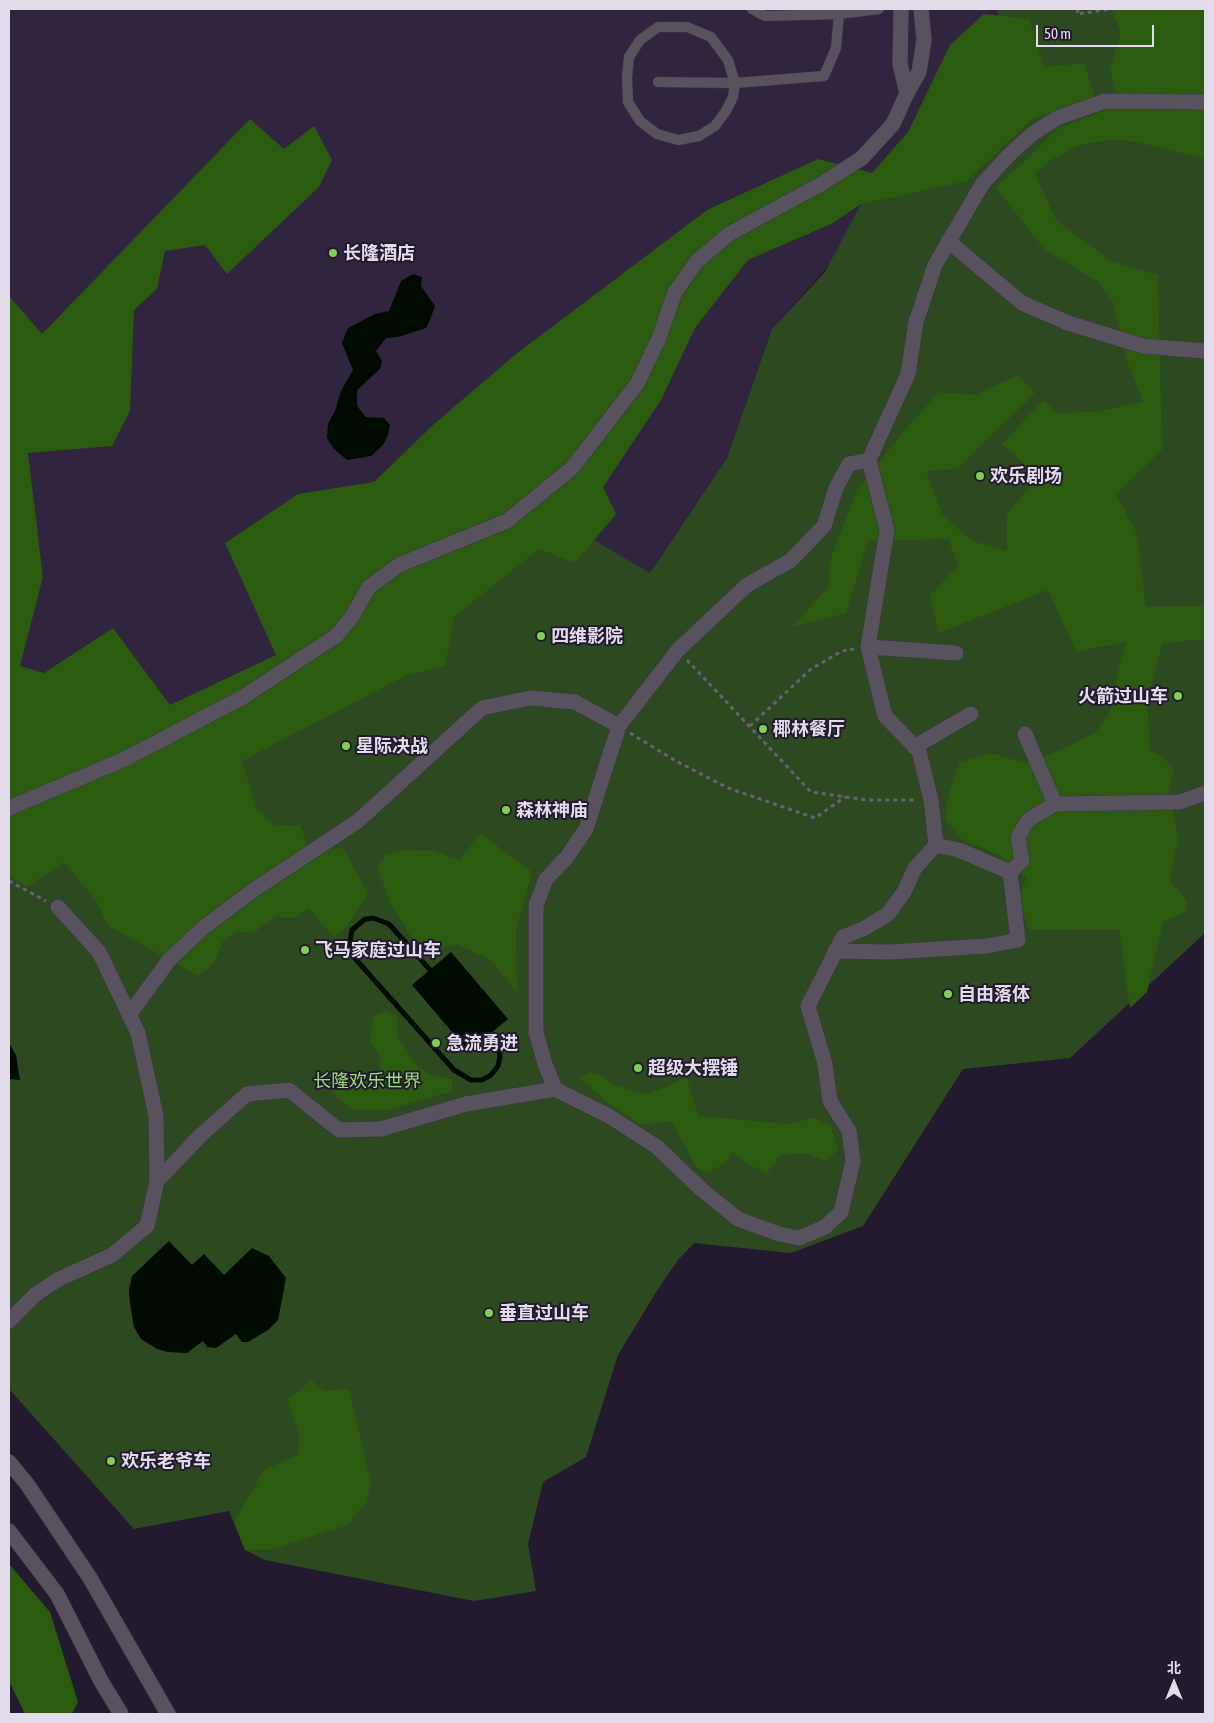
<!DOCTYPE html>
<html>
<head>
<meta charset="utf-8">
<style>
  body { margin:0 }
  #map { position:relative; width:1214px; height:1723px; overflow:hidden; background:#241a2f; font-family:"Asap Condensed","Noto Sans SC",sans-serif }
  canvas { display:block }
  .frame { position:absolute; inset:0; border:10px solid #e2dcea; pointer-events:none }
  .north { position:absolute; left:1149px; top:1658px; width:50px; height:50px; -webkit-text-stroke:4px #241a2f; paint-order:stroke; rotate:0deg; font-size:14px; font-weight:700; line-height:20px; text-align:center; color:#e2dcea }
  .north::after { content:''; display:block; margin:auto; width:18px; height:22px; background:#e2dcea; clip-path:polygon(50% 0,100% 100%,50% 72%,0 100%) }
  .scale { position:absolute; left:1036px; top:25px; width:118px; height:22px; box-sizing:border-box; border:2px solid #e2dcea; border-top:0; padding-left:6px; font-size:15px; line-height:18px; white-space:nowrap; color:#e2dcea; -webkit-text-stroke:4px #241a2f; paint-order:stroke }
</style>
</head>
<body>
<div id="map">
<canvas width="1214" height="1723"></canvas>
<div class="frame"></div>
<div class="north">北</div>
<div class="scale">50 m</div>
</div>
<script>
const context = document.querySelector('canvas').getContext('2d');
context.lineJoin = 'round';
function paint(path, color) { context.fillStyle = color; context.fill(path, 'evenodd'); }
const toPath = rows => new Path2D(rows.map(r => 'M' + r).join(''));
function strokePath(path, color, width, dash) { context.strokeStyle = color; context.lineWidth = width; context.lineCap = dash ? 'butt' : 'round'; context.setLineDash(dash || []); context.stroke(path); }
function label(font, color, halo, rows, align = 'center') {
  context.font = font + ' "Asap Condensed","Noto Sans SC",sans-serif'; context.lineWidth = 4; context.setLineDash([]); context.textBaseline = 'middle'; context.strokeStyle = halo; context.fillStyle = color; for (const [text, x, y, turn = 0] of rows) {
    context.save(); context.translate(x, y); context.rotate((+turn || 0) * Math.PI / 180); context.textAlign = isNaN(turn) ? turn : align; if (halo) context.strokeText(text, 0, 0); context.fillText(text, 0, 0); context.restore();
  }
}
const built = toPath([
  [9,9,997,9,1008,64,772,329,727,458,650,573,9,839]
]);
const green = toPath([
  [997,9,1205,9,1205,933,1070,1058,963,1069,863,1226,791,1253,694,1243,678,1260,658,1289,618,1355,586,1457,543,1482,528,1544,536,1591,474,1601,265,1560,245,1550,229,1511,134,1529,9,1389,9,839,560,520,650,573,727,458,772,329,825,272,861,204,1008,65]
]);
const forest = toPath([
  [1111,9,1205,9,1205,159,1128,140,1106,140,1077,146,1048,162,1035,174,1056,220,1111,261,1158,275,1162,450,1116,494,1137,534,1146,607,1205,606,1205,639,1163,643,1147,699,1150,751,1162,755,1174,770,1169,789,1178,839,1170,881,1188,902,1185,912,1163,922,1147,992,1130,1008,1119,929,1029,930,1018,898,1027,878,999,855,962,840,945,819,949,793,960,762,990,753,1026,763,1063,749,1096,732,1113,706,1118,668,1127,641,1076,652,1048,590,939,633,930,596,958,565,948,539,868,541,846,613,791,627,828,588,831,557,857,490,909,425,939,392,975,395,1018,375,1035,393,958,468,926,471,942,514,972,541,1007,551,1007,514,1038,477,1002,444,1043,400,1058,413,1096,412,1143,402,1128,364,1113,302,1098,282,1045,250,996,188,1059,128,1119,105,1110,70,1121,32],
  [984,14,1029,19,1044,67,1084,63,1095,98,1032,119,967,181,861,204,831,224,748,260,695,328,661,400,603,487,616,514,575,563,539,549,454,617,445,666,407,675,242,761,256,807,274,825,300,826,310,851,343,848,368,893,346,928,334,938,308,908,292,918,277,916,253,933,236,931,223,941,214,963,198,976,107,925,97,902,64,862,27,887,9,876,9,296,42,334,250,119,284,149,314,126,332,160,319,187,227,274,205,245,165,251,157,289,134,310,130,411,112,446,28,453,43,577,20,666,44,673,113,628,170,705,276,655,225,543,298,494,374,482,434,424,516,354,707,210,818,159,872,173,908,132,950,45],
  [480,833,532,872,516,930,517,993,491,960,456,944,434,951,410,935,391,905,377,866,386,855,405,850,432,851,460,860],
  [386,1011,397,1016,397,1036,418,1067,430,1074,452,1079,452,1091,387,1110,352,1110,325,1086,331,1076,346,1071,368,1076,379,1074,381,1059,370,1041,373,1016],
  [590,1072,600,1075,615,1085,645,1094,669,1086,687,1076,691,1095,699,1116,788,1124,814,1118,830,1125,838,1150,825,1161,806,1153,781,1155,767,1173,750,1165,732,1152,726,1162,708,1173,697,1168,671,1121,640,1125,608,1103,580,1078],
  [311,1380,324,1391,349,1389,371,1484,366,1502,347,1525,274,1549,245,1550,234,1522,264,1470,299,1454,299,1435,288,1400],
  [9,1564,50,1612,78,1702,72,1714,25,1714,9,1681]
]);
const water = toPath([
  [413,274,422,277,421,286,435,306,430,320,426,328,398,337,386,338,376,351,382,361,380,369,357,390,357,406,366,417,384,418,390,425,388,435,383,445,371,456,347,460,334,449,327,438,328,424,335,411,341,391,353,370,342,343,348,328,375,314,389,311,401,281],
  [451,952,508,1019,469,1052,412,985],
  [9,1043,16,1055,20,1080,9,1079],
  [169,1241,192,1265,204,1254,224,1275,252,1248,269,1256,286,1278,278,1320,268,1330,248,1342,242,1342,236,1334,216,1348,207,1347,203,1341,187,1353,168,1352,157,1349,141,1339,134,1327,130,1304,129,1290,132,1276]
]);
const stream = toPath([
  [373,918,389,924,498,1046,500,1056,498,1066,491,1075,482,1080,471,1080,454,1070,352,955,349,946,352,930,365,919,373,918]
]);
const path = toPath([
  [1078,9,1077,14,1112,9],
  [687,660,811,792,867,800,915,800],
  [750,726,811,669,842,651,854,649],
  [630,733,676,761,728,788,815,818,845,797],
  [9,881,46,901]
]);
const lane = toPath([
  [752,9,765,16,839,14,879,9],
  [658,82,735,83,733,97,726,111,715,126,699,136,678,140,657,134,640,121,628,102,627,77,629,57,640,40,658,27,687,27,711,37,728,60,735,83,824,76,836,48,839,14]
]);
const street = toPath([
  [901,9,900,64,907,93],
  [948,241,1022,303,1068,323,1143,346,1205,351],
  [868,647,956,653],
  [1025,734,1055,804],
  [914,747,971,714],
  [9,808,125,759,243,697,336,636,351,618,369,587,399,565,507,521,572,468,637,384,659,338,675,292,697,261,729,234,823,183,862,158,893,124,907,93,919,72,924,40,921,9],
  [936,845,959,850,1010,872,1022,861,1018,837,1028,820,1055,804,1180,802,1205,793],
  [835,951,890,952,987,946,1018,940,1010,872],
  [129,1015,169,960,203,928,255,889,358,821,482,708,530,698,575,702,619,726],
  [555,1089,545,1064,536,1032,536,905,546,879,567,857,586,829,619,726,678,650,747,585,790,561,824,526,836,488,849,464,869,460],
  [157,1181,200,1136,247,1094,289,1090,339,1130,381,1129,466,1104,555,1089,609,1116,657,1147,702,1190,738,1219,779,1234,799,1238,825,1227,841,1212,853,1161,849,1131,830,1101,825,1064,808,1006,843,937,863,929,888,914,904,892,915,868,936,845,931,800,919,751,885,716,868,647,887,530,869,460,908,374,916,322,935,265,983,183,1009,155,1032,134,1057,118,1105,101,1205,102],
  [9,1321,36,1294,59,1279,112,1255,147,1226,157,1181,156,1116,138,1033,99,952,58,907],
  [9,1462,27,1484,90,1578,168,1714],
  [9,1531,57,1594,101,1681,121,1714]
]);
const markers = [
  [333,253,5,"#7dd154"],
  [980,476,5,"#7dd154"],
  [541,636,5,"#7dd154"],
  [1178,696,5,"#7dd154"],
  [763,729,5,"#7dd154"],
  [346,746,5,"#7dd154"],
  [506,810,5,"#7dd154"],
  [305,950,5,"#7dd154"],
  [948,994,5,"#7dd154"],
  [436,1043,5,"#7dd154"],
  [638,1068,5,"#7dd154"],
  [489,1313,5,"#7dd154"],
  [111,1461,5,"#7dd154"]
];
const poiNames = [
  ["长隆酒店",343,253],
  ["欢乐剧场",990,476],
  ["四维影院",551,636],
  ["火箭过山车",1168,696,"right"],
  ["椰林餐厅",773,729],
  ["星际决战",356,746],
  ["森林神庙",516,810],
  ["飞马家庭过山车",315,950],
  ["自由落体",958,994],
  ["急流勇进",446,1043],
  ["超级大摆锤",648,1068],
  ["垂直过山车",499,1313],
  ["欢乐老爷车",121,1461]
];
const parkNames = [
  ["长隆欢乐世界",367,1081]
];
paint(built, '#30243e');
paint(green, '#2d4920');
paint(forest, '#2b5b0e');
paint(water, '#000b00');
strokePath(stream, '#000b00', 5);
strokePath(lane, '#3f3549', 11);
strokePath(street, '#3f3549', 16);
strokePath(path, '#6a6174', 3, [4, 4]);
strokePath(lane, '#57525d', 10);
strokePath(street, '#57525d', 15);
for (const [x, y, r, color] of markers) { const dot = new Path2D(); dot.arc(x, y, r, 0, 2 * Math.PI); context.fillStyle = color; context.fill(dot); strokePath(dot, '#241a2f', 2); }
label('bold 18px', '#e2dcea', '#241a2f', poiNames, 'left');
label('18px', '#9ade7c', '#241a2f', parkNames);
</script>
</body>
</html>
